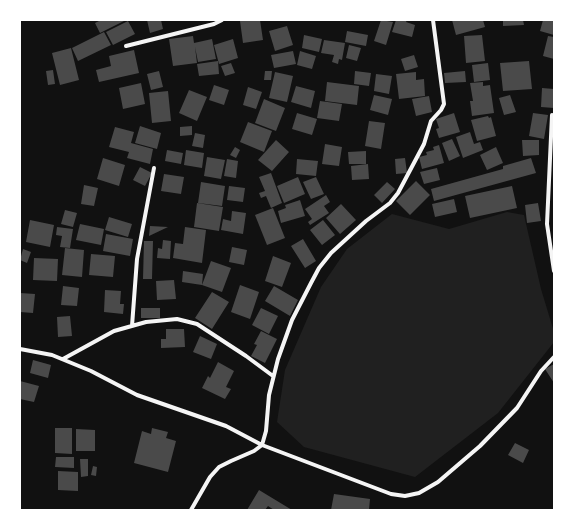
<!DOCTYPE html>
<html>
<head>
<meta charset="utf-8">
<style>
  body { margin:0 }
  #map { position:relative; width:574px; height:530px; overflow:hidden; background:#111; font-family:"Titillium Web",sans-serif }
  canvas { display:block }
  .frame { position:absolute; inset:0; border:21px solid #fff; pointer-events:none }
</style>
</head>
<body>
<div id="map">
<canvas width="574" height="530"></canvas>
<div class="frame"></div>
</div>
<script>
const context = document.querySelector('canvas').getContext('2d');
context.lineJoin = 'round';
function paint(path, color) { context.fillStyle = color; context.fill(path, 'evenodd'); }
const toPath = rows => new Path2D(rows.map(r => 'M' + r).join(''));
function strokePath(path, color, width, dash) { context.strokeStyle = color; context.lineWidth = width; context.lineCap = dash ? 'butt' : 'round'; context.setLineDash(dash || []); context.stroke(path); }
const green = toPath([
  [507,212,524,215,541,289,554,332,554,342,498,413,415,477,304,447,277,422,285,370,321,287,347,249,392,214,449,229]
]);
const building = toPath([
  [101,20,126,20,100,33,95,23],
  [147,20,161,20,163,29,150,33],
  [250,20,260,20,263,40,243,43,240,21],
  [381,20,393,22,386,45,374,41],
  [396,20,407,20,406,22,415,25,412,37,392,32],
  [452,20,483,20,485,27,456,35],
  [503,20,523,20,524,25,503,26],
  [543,20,554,20,554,35,540,31],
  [128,21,135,34,113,45,106,32],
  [287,26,293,45,275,51,269,31],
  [347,31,368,35,366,46,345,42],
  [104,32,111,45,78,61,72,48],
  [304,35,322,39,319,52,302,48],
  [482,35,485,61,466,63,464,36],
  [193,36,194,43,212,39,216,59,198,62,195,47,197,63,173,66,169,39],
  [548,36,554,37,554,59,543,56],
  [233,39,238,58,219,64,214,45],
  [324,40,345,43,342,60,339,59,338,64,332,62,334,55,321,53],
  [349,45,361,48,357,61,346,58],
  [71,48,79,80,60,85,52,53],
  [134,50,139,73,99,82,96,70,111,66,109,56],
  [293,51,296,64,274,68,271,55],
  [300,51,316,56,312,69,297,65],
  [414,55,418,67,405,71,401,59],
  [218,61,219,74,199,76,197,64],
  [529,61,532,89,503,91,500,63],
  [231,63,235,73,225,76,221,66],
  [488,63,490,80,474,82,472,65],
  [53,70,55,84,48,85,46,71],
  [159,71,163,87,151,90,147,74],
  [265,71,272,71,271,80,264,80],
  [355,71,371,73,369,86,354,84],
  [465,71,466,82,445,83,444,73],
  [275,72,293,76,287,102,269,98],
  [416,72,416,80,424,79,425,96,399,99,396,74],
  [376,74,392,76,389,94,374,91],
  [327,82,359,86,357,105,325,101],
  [483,82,483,86,490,85,494,113,472,116,470,101,473,101,470,83],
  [141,83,145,104,123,109,119,88],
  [214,85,229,90,224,105,209,100],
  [296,86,315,91,311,108,291,102],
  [248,87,262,92,256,109,243,105],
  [542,88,554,89,554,108,541,107],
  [189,90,207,97,197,121,179,113],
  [168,91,171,121,152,123,149,93],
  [374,95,392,99,388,115,370,110],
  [510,95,516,112,504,115,499,98],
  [429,96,432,112,416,116,412,99],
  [264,99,285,108,276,131,255,123],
  [320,101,342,104,339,121,317,118],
  [297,113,317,119,312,135,292,129],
  [454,113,460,132,439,138,436,129,439,128,436,119],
  [533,113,548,115,544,139,529,136],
  [488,116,489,118,491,117,496,136,477,141,471,120],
  [369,121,385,123,381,149,365,146],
  [248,122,272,131,264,152,240,142],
  [140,126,161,133,157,149,135,143],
  [192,126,192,135,180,136,180,127],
  [115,127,134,132,131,143,153,149,150,164,127,158,129,152,109,147],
  [470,132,474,144,480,142,483,150,463,158,456,137],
  [195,133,205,135,203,148,192,146],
  [452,139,460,156,449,161,442,143],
  [276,140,289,152,272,171,258,160],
  [522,140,539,140,539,155,523,156],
  [325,144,342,147,339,166,322,164],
  [439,145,444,163,422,169,419,157,427,155,426,152,434,150,433,147],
  [235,147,240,150,236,158,230,155],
  [496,147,503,163,487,170,480,155],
  [167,150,183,153,181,164,165,161],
  [186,150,204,153,202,168,184,165],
  [366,151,366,164,349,164,348,152],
  [207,157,225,160,221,179,204,176],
  [103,158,125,165,119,186,97,179],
  [405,158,407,173,396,174,395,159],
  [531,158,536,173,434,201,431,189,503,169,503,166],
  [227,159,238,161,236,178,224,176],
  [297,159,318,161,316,176,296,174],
  [368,164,369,179,352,180,351,166],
  [140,167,152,173,145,186,133,180],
  [437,168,440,180,424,184,420,172],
  [271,173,282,203,271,208,266,196,261,198,259,193,265,191,259,177],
  [164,174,184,177,181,194,161,191],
  [298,177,305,194,284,203,277,186],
  [316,177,324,194,311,199,303,182],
  [416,181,430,195,410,215,396,201],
  [201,182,225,186,222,206,198,203],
  [387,182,395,189,382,203,374,195],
  [84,185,98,188,94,206,81,204],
  [229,186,245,188,243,202,227,200],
  [512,186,517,208,470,218,465,196],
  [326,195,330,202,324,206,329,213,310,225,308,222,312,219,305,209],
  [454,199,457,212,435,217,432,204],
  [300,200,305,216,281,223,278,211,286,208,285,205],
  [197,203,223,207,219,231,194,227],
  [538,203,541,221,527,223,525,205],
  [341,204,356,220,340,234,326,218],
  [273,208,285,238,267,245,255,215],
  [65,210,77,213,73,227,61,224],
  [232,211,246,213,243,234,221,230,223,219,231,221],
  [109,217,132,224,128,237,105,230],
  [30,220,54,225,50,247,26,242],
  [323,220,335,235,322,245,310,230],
  [80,224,104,229,101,245,76,240],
  [150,226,168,227,149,236],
  [57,227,73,229,70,248,60,247,62,236,56,235],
  [185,227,206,230,202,263,173,258,175,243,183,244],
  [106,234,133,239,130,256,103,251],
  [303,239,316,261,305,268,291,246],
  [163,240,171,241,170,259,157,258,158,248,162,249],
  [144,241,153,241,152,279,143,279],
  [232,247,247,250,244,265,229,262],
  [65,248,84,250,82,277,62,275],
  [23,249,31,252,27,263,20,260],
  [91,254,115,256,113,277,89,275],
  [273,256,291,263,282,287,265,281],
  [34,258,58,259,57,281,33,280],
  [211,261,231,268,222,292,202,285],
  [183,271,203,274,202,285,182,282],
  [174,280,176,299,157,300,156,281],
  [240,285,259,292,250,319,231,312],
  [63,286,79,288,77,306,61,305],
  [274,286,298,300,290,316,265,301],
  [105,290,121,291,120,304,124,304,123,314,104,312],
  [212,292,229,302,212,329,195,318],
  [20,293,35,294,33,313,20,312],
  [141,308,160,308,160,318,141,318],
  [261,308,278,316,269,334,252,325],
  [70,316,72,336,58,337,57,317],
  [166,329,184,329,185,347,161,348,161,339,166,339],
  [261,331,277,339,265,363,251,356,257,345,254,344],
  [200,336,217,344,211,359,193,352],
  [33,360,51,365,48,378,30,373],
  [218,362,234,371,226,387,231,389,225,399,202,388,208,376,210,378],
  [554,364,554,383,545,369],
  [20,381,39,386,34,402,20,399],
  [55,428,72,428,72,454,55,453],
  [152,428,168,432,166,438,176,441,168,472,134,463,142,431,151,434],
  [76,429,95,430,95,451,76,451],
  [515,443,529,450,523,463,508,455],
  [56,457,74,457,74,468,55,467],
  [80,459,88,459,88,476,81,477],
  [93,466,97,467,96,476,91,475],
  [58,471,78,472,78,491,58,490],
  [259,490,292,510,274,510,268,506,265,510,247,510],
  [334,494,370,499,369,510,331,510]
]);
const minor = toPath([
  [126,46,214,24,222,20],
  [552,115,547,224,554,271],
  [132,326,137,259,154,168],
  [20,349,52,355,91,371,137,395,226,426,262,445,266,431,269,395,278,359,292,320,311,283,319,268,331,253,366,221,390,203,398,193,424,144,431,121,441,110,444,104,433,20],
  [63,359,114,331,146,322,177,319,197,324,246,356,273,376],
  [191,510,210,477,219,467,231,461,254,451,262,445,391,494,405,496,419,493,438,482,480,446,517,408,541,371,554,357]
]);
paint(green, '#202020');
paint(building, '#4a4a4a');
strokePath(minor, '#f5f5f5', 4);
</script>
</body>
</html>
